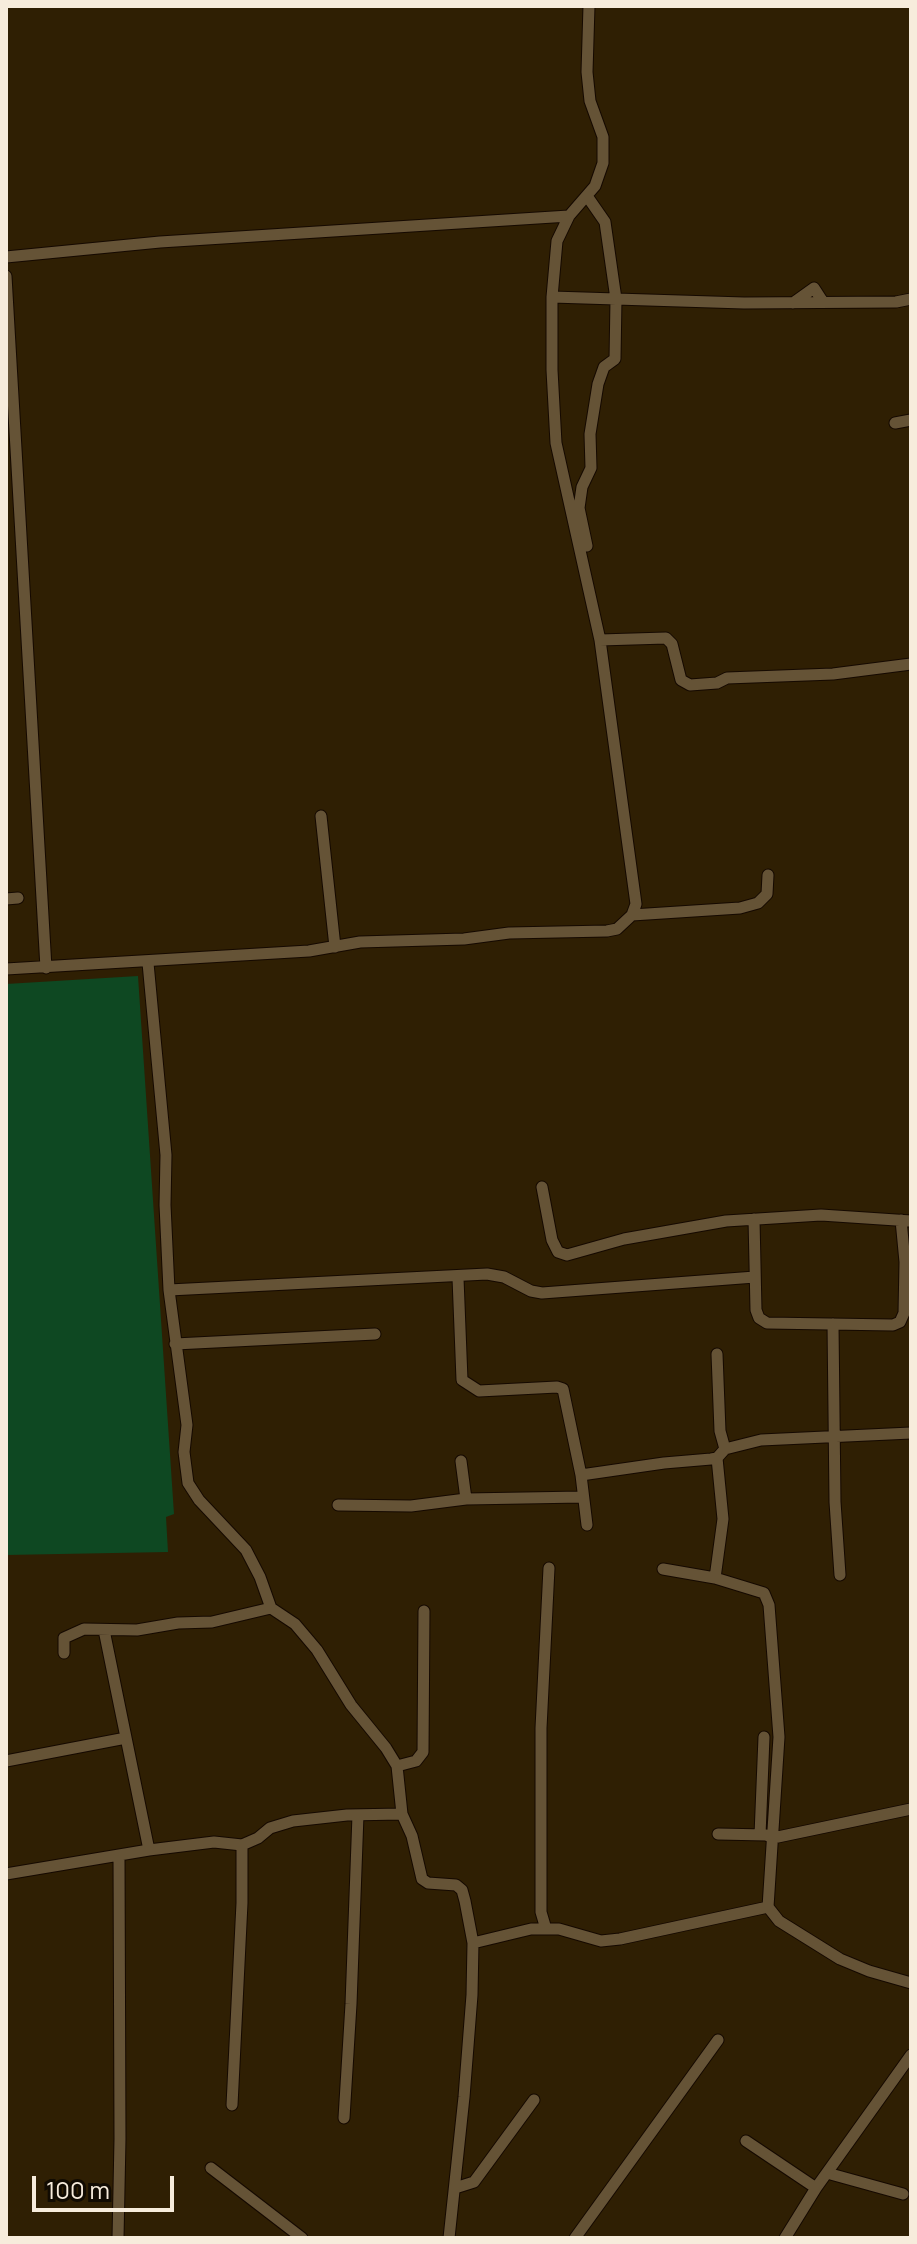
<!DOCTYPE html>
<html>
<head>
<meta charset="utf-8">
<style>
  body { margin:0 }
  #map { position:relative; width:917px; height:2244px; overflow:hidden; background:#2f1f03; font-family:Manrope,sans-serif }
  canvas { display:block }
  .frame { position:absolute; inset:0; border:8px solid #f7ecdc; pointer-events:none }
  .scale { position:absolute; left:32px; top:2176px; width:142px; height:36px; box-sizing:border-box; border:4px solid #f7ecdc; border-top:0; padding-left:10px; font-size:24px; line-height:28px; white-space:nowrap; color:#f7ecdc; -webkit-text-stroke:6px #110b02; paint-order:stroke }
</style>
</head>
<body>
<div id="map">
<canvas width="917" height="2244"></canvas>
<div class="frame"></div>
<div class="scale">100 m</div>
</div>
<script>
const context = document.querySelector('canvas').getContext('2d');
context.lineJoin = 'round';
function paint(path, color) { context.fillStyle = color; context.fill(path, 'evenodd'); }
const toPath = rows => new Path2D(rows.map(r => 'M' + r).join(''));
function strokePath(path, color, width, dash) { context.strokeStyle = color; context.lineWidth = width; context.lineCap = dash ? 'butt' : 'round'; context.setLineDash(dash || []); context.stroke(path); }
const green = toPath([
  [138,976,174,1514,166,1517,168,1552,6,1555,6,984]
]);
const minor = toPath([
  [6,257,160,242,569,216],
  [6,276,46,968],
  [552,297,744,303,896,302,911,299],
  [793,303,814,288,823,302],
  [895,423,911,420],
  [587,546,579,508,582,487,591,468,590,434,598,384,604,367,615,359,616,299,605,222,587,196],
  [600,640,666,638,672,644,681,680,690,685,717,683,727,678,833,674,911,664],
  [321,816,335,947],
  [6,899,18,898],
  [632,915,740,908,758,903,767,894,768,875],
  [148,963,166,1155,165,1205,169,1290,187,1425,184,1452,188,1483,199,1500,246,1550,260,1577,271,1608,295,1624,317,1650,351,1705,386,1748,397,1766,402,1814,412,1836,422,1879,428,1883,456,1885,462,1890,465,1901,473,1943,472,1995,464,2097,449,2238],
  [6,969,309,951,360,942,464,939,509,933,607,931,617,929,632,915,636,904,600,640,556,443,552,370,552,297,557,241,569,216,595,186,603,163,603,137,590,101,587,72,589,6],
  [542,1187,552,1240,558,1252,567,1255,624,1239,726,1221,821,1215,911,1221],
  [754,1219,756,1310,759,1318,767,1323,893,1325,900,1322,904,1313,905,1262,901,1220],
  [458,1278,462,1380,479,1391,557,1387,563,1389,581,1475,587,1525],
  [169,1290,487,1274,504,1277,531,1291,542,1293,755,1277],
  [833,1324,835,1502,840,1575],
  [175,1344,375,1334],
  [717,1354,720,1431,725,1449],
  [717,1458,723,1519,715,1578,764,1593,769,1605,779,1737,768,1907,779,1921,840,1959,869,1971,911,1983],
  [461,1461,466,1499],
  [581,1475,664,1463,711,1459,717,1458,725,1449,761,1440,911,1433],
  [338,1505,411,1506,466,1499,582,1497],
  [663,1569,715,1578],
  [64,1653,64,1638,84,1629,137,1630,178,1623,212,1622,271,1608],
  [6,1761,126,1738],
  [397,1766,416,1761,423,1752,424,1611],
  [718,1834,766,1835,773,1838,911,1809],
  [760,1835,764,1737],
  [242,1845,258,1838,270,1828,293,1821,347,1815,402,1814],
  [149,1850,214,1842,242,1845,242,1903,232,2105],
  [6,1874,149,1850,104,1630],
  [546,1929,541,1912,541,1728,549,1568],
  [473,1943,531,1929,559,1929,601,1941,620,1939,768,1907],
  [344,2118,351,2004,358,1815],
  [746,2141,816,2188],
  [211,2168,302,2238],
  [827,2173,903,2194],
  [455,2188,474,2182,534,2100],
  [118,2238,120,2139,119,1857],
  [575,2238,718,2040],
  [785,2238,816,2188,911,2055]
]);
paint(green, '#0e4822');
strokePath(minor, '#150900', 13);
strokePath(minor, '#655336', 11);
</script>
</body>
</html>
